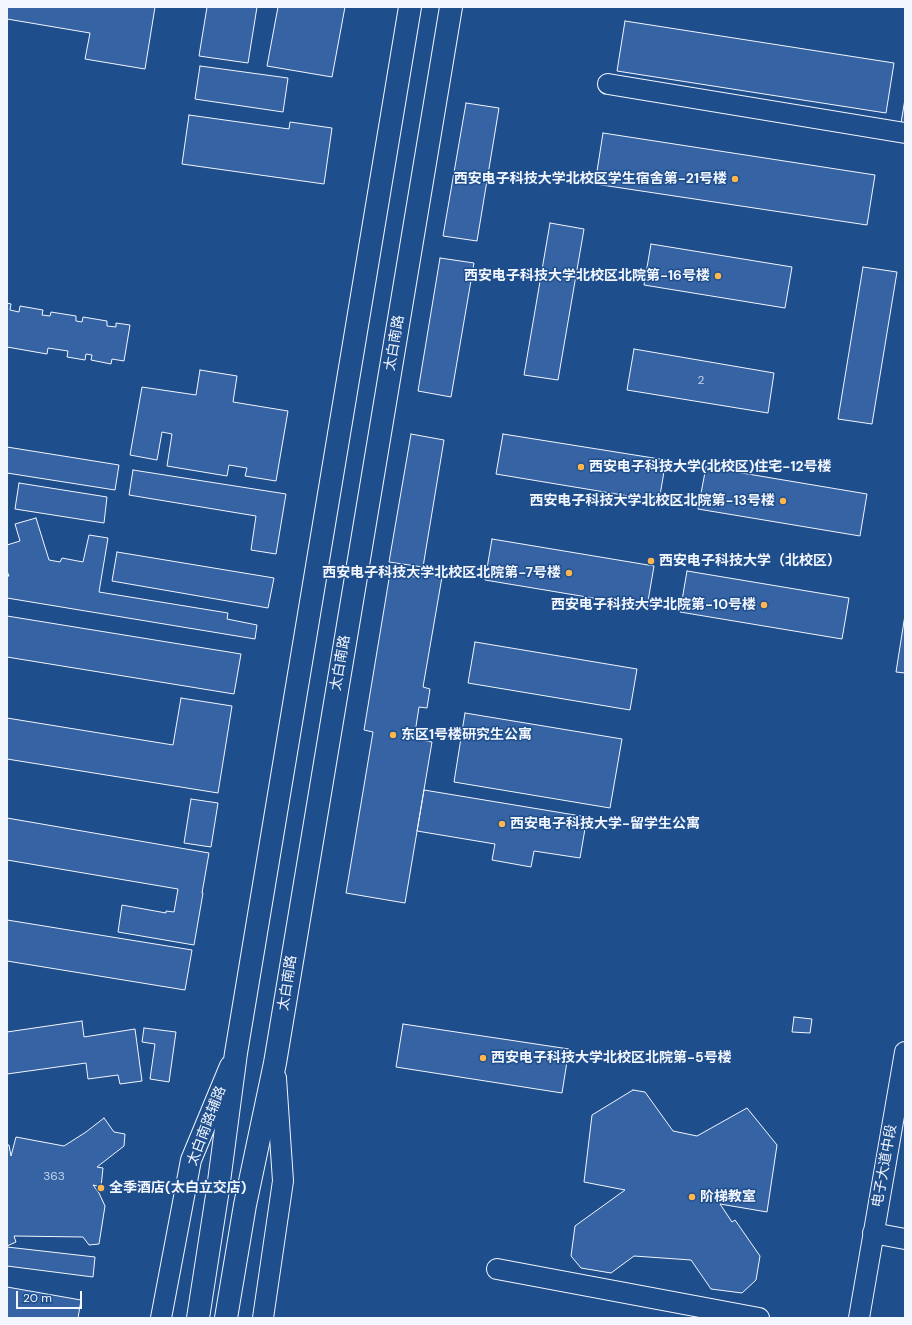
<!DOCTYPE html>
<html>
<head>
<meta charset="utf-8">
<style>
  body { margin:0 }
  #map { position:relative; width:912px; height:1325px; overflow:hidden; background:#1f4e8c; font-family:"DM Sans",sans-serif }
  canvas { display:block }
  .frame { position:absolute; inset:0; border:8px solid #f2f6ff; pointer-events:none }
  .scale { position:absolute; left:16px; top:1291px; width:66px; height:18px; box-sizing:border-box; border:2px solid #f2f6ff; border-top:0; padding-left:5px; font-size:12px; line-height:14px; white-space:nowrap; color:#f2f6ff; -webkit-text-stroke:3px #1f4e8c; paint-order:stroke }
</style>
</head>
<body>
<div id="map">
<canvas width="912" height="1325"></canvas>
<div class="frame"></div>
<div class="scale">20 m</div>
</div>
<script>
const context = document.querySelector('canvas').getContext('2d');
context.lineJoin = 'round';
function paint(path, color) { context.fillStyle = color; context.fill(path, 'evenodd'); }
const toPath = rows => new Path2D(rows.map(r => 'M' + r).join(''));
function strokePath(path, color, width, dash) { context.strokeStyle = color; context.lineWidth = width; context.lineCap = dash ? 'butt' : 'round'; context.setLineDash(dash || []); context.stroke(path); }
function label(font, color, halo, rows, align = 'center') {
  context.font = font + ' "DM Sans","Noto Sans SC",sans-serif'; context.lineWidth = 3; context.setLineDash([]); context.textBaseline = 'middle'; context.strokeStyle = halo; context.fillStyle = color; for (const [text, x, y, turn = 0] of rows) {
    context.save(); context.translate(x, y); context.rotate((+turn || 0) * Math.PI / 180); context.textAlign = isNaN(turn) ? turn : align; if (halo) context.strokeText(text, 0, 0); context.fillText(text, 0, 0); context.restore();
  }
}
const building = toPath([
  [7,7,155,7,145,69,85,59,90,33,7,19,7,7],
  [207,7,257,7,248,63,199,56,207,7],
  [278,7,345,7,332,77,267,66,278,7],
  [625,21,894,63,886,113,617,71,625,21],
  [200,66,288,78,283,112,195,99,200,66],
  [905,99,905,124,901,123,905,99],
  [466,103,499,108,477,241,443,236,466,103],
  [189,115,289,129,290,122,332,128,324,184,182,164,189,115],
  [603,133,875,175,867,225,595,184,603,133],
  [550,223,584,229,558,380,524,375,550,223],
  [651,244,792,267,785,308,644,285,651,244],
  [440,258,474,263,451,397,418,391,440,258],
  [863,267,897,272,872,424,838,419,863,267],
  [7,303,11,304,10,310,19,312,20,306,43,310,42,315,50,316,51,312,76,316,76,321,82,322,83,317,107,321,107,326,116,327,116,323,130,325,124,361,112,359,111,364,91,360,92,355,86,354,85,360,67,357,68,351,48,348,47,354,7,347,7,303],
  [634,349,774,373,768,413,627,390,634,349],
  [200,370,237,376,233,402,288,411,276,481,245,476,247,468,229,465,227,476,167,466,172,434,162,432,157,460,130,455,142,387,196,395,200,370],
  [411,434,444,440,423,567,389,562,411,434],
  [503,434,666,460,659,501,496,474,503,434],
  [7,447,119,465,115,490,7,473,7,447],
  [706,467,867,494,860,536,698,509,706,467],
  [133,470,286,494,276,554,251,550,256,516,129,495,133,470],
  [19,483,107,497,104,523,15,509,19,483],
  [36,518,49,560,60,562,62,558,83,562,89,535,108,538,99,592,228,613,227,619,257,625,255,639,7,598,7,576,9,576,7,571,7,545,20,541,15,524,36,518],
  [492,539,654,566,647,607,485,580,492,539],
  [117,552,274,578,268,608,112,581,117,552],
  [687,571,849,598,842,639,680,612,687,571],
  [390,573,415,577,416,573,442,577,423,687,430,689,427,708,419,707,414,739,432,742,405,903,346,893,373,732,364,730,390,573],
  [905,615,905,673,896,672,905,615],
  [7,616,241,654,234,694,7,657,7,616],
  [475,642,637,669,630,710,468,683,475,642],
  [181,698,232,706,218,793,7,759,7,718,173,745,181,698],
  [465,713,622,739,610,808,454,782,465,713],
  [424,790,587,817,580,858,534,851,531,867,492,860,495,844,417,831,424,790],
  [191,799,218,803,211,847,184,843,191,799],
  [7,818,209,853,202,893,203,893,194,945,118,932,122,905,166,913,166,911,174,912,178,889,7,860,7,818],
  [7,920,192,950,185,990,7,961,7,920],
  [794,1017,812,1019,810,1033,792,1032,794,1017],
  [82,1021,84,1037,135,1029,142,1081,120,1084,118,1075,88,1079,86,1063,7,1074,7,1032,82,1021],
  [403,1024,569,1049,562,1093,396,1067,403,1024],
  [144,1028,176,1032,169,1082,150,1079,155,1044,142,1042,144,1028],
  [633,1090,645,1092,673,1131,697,1136,747,1108,777,1145,767,1212,720,1204,732,1222,735,1220,760,1256,756,1280,742,1293,711,1289,691,1260,634,1256,611,1273,581,1268,571,1256,575,1226,625,1190,584,1182,592,1115,633,1090],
  [104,1118,114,1132,125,1134,124,1146,97,1167,103,1168,101,1187,93,1185,99,1193,105,1206,99,1244,89,1245,83,1237,14,1236,16,1242,7,1246,7,1145,9,1145,11,1156,16,1137,64,1146,86,1132,104,1118],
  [7,1247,95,1257,93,1277,7,1266,7,1247],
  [7,1287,81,1300,78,1318,7,1318,7,1287]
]);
const minor = toPath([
  [608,84,905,133],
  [873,1233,905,1239],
  [497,1269,759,1318],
  [161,1318,191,1160,230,1066],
  [263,1318,283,1181,276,1078],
  [859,1318,905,1052]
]);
const primary = toPath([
  [198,1318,218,1189,236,1053,410,7],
  [226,1318,245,1205,275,1063,451,7]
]);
const markers = [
  [735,179,4,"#ffb74d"],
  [718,276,4,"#ffb74d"],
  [581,467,4,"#ffb74d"],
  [783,501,4,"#ffb74d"],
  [651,561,4,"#ffb74d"],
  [569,573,4,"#ffb74d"],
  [764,605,4,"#ffb74d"],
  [393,735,4,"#ffb74d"],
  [502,824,4,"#ffb74d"],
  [483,1058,4,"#ffb74d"],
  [101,1188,4,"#ffb74d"],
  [692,1197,4,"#ffb74d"]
];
const numberNames = [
  ["2",701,381],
  ["363",54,1177]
];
const poiNames = [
  ["西安电子科技大学北校区学生宿舍第-21号楼",727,179,"right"],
  ["西安电子科技大学北校区北院第-16号楼",710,276,"right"],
  ["西安电子科技大学(北校区)住宅-12号楼",589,467],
  ["西安电子科技大学北校区北院第-13号楼",775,501,"right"],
  ["西安电子科技大学（北校区）",659,561],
  ["西安电子科技大学北校区北院第-7号楼",561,573,"right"],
  ["西安电子科技大学北院第-10号楼",756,605,"right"],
  ["东区1号楼研究生公寓",401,735],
  ["西安电子科技大学-留学生公寓",510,824],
  ["西安电子科技大学北校区北院第-5号楼",491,1058],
  ["全季酒店(太白立交店)",109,1188],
  ["阶梯教室",700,1197]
];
const streetNames = [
  ["太白南路",395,343,-80],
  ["太白南路",341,663,-80],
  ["太白南路",288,983,-81],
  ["太白南路辅路",207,1126,-69],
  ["电子大道中段",885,1166,-80]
];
paint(building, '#3563a3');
strokePath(building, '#f2f6ff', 1);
strokePath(minor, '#f2f6ff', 22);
strokePath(primary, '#f2f6ff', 24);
strokePath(minor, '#1f4e8c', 20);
strokePath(primary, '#1f4e8c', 22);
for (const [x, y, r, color] of markers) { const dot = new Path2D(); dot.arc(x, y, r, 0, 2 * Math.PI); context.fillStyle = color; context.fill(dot); strokePath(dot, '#1f4e8c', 1.5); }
label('12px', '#c3d1e8', null, numberNames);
label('bold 14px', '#f2f6ff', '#1f4e8c', poiNames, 'left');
label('14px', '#f2f6ff', '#1f4e8c', streetNames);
</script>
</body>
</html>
